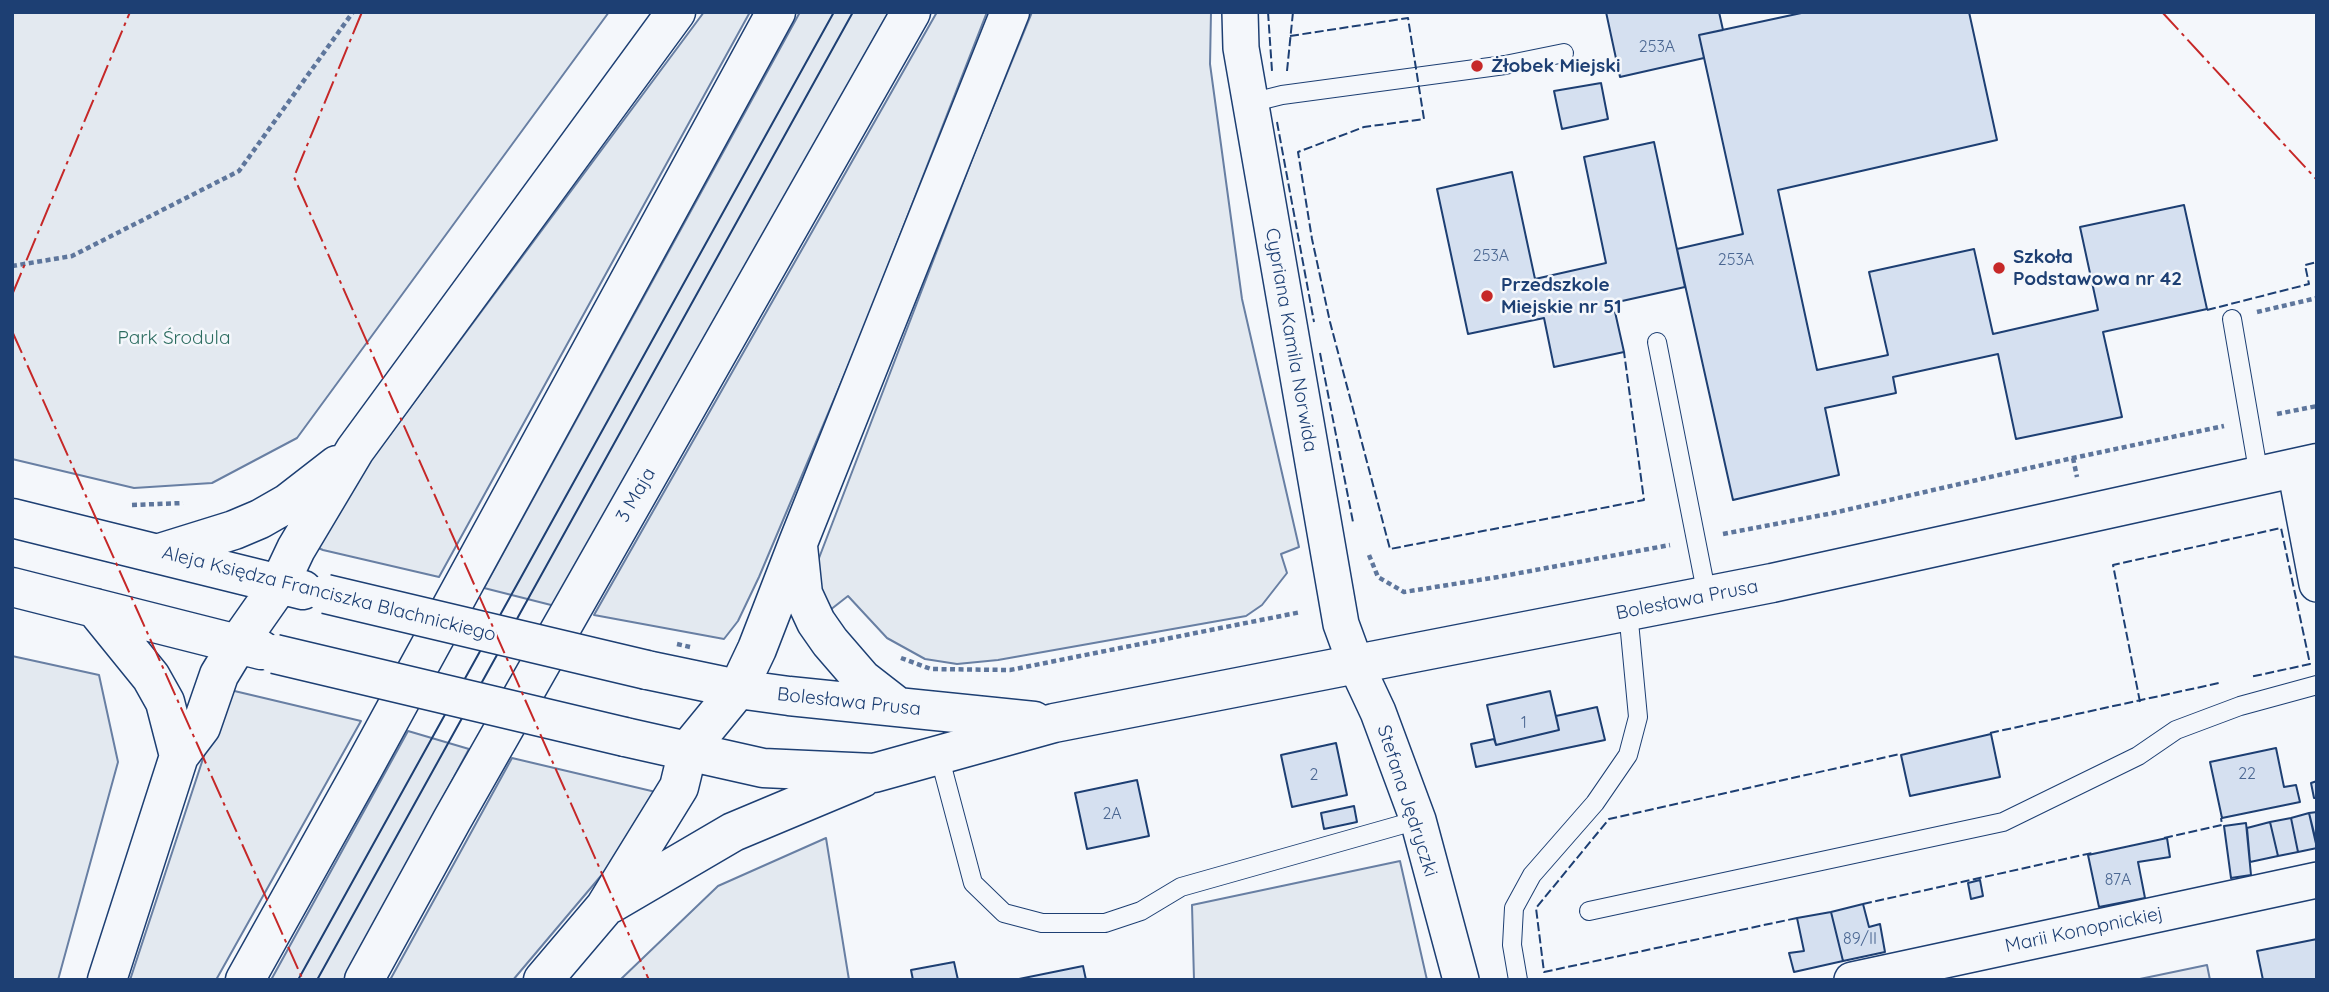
<!DOCTYPE html>
<html>
<head>
<meta charset="utf-8">
<style>
  body { margin:0 }
  #map { position:relative; width:2329px; height:992px; overflow:hidden; background:#f4f7fb; font-family:Quicksand,sans-serif }
  canvas { display:block }
  .frame { position:absolute; inset:0; border:14px solid #1d3f73; pointer-events:none }
</style>
</head>
<body>
<div id="map">
<canvas width="2329" height="992"></canvas>
<div class="frame"></div>
</div>
<script>
const context = document.querySelector('canvas').getContext('2d');
context.lineJoin = 'round';
function paint(path, color) { context.fillStyle = color; context.fill(path, 'evenodd'); }
const toPath = rows => new Path2D(rows.map(r => 'M' + r).join(''));
function strokePath(path, color, width, dash) { context.strokeStyle = color; context.lineWidth = width; context.lineCap = dash ? 'butt' : 'round'; context.setLineDash(dash || []); context.stroke(path); }
function label(font, color, halo, rows, align = 'center') {
  context.font = font + ' Quicksand,sans-serif'; context.lineWidth = 5; context.setLineDash([]); context.textBaseline = 'middle'; context.strokeStyle = halo; context.fillStyle = color; for (const [text, x, y, turn = 0] of rows) {
    context.save(); context.translate(x, y); context.rotate((+turn || 0) * Math.PI / 180); context.textAlign = isNaN(turn) ? turn : align; if (halo) context.strokeText(text, 0, 0); context.fillText(text, 0, 0); context.restore();
  }
}
const green = toPath([
  [12,12,609,12,297,438,212,483,134,488,12,459,12,12],
  [704,12,750,12,439,577,323,550,316,547,325,522,704,12],
  [800,12,889,12,555,606,484,588,800,12],
  [937,12,987,12,860,338,759,577,738,621,724,639,594,615,937,12],
  [1032,12,1211,12,1210,64,1242,299,1299,547,1281,554,1287,573,1262,605,1246,616,998,660,957,664,925,659,887,638,848,596,825,614,817,579,819,558,976,149,1032,12],
  [12,656,99,675,118,762,58,980,12,980,12,656],
  [226,689,361,721,216,980,130,980,226,689],
  [408,731,469,749,345,980,271,980,408,731],
  [512,758,660,793,649,819,513,980,390,980,512,758],
  [826,838,849,980,620,980,718,886,826,838],
  [1400,861,1427,980,1194,980,1192,905,1400,861]
]);
const parking = toPath([
  [2207,965,2210,980,2135,980,2207,965]
]);
const building = toPath([
  [1606,12,1719,12,1723,30,1699,35,1704,58,1620,77,1606,12],
  [1806,12,1969,12,1997,140,1778,190,1817,370,1888,355,1869,272,1974,249,1993,334,2098,310,2080,227,2184,205,2207,309,2103,332,2122,417,2016,439,1998,354,1893,377,1896,393,1825,408,1839,475,1733,500,1677,249,1743,234,1699,35,1806,12],
  [1601,83,1608,119,1562,129,1554,91,1601,83],
  [1654,142,1685,287,1613,303,1624,352,1554,367,1544,318,1468,334,1437,189,1512,172,1535,279,1606,263,1584,157,1654,142],
  [1550,691,1559,730,1496,745,1487,705,1550,691],
  [1597,707,1605,740,1476,767,1471,744,1494,739,1496,745,1559,730,1556,716,1597,707],
  [1991,734,2000,777,1910,796,1901,755,1991,734],
  [1336,743,1347,795,1292,807,1281,755,1336,743],
  [2276,748,2284,787,2296,785,2300,802,2222,818,2210,762,2276,748],
  [1137,780,1149,836,1087,849,1075,793,1137,780],
  [2317,781,2317,798,2314,798,2311,783,2317,781],
  [1354,806,1357,822,1324,829,1321,813,1354,806],
  [2317,812,2317,845,2309,813,2317,812],
  [2309,813,2317,848,2298,852,2291,818,2309,813],
  [2291,818,2298,852,2278,856,2270,822,2291,818],
  [2270,822,2278,856,2250,862,2247,828,2270,822],
  [2246,823,2251,875,2231,878,2224,826,2246,823],
  [2167,838,2170,857,2138,862,2145,898,2099,907,2088,855,2167,838],
  [1980,880,1983,896,1971,899,1968,883,1980,880],
  [1863,904,1869,927,1880,924,1885,952,1843,961,1831,912,1863,904],
  [1831,912,1843,961,1794,972,1789,953,1804,951,1797,918,1831,912],
  [2317,939,2317,980,2263,980,2257,951,2317,939],
  [954,962,958,980,913,980,911,970,954,962],
  [1083,966,1086,980,1014,980,1083,966]
]);
const path = toPath([
  [12,266,72,256,239,171,353,12],
  [2257,312,2317,298],
  [2277,414,2317,406],
  [2073,458,2077,477],
  [132,505,183,503],
  [1723,534,1833,513,2073,458,2224,426],
  [1369,555,1378,577,1404,592,1498,577,1670,545],
  [901,658,931,669,1010,670,1301,612]
]);
const lane = toPath([
  [1250,103,1282,95,1505,65,1564,53],
  [2232,319,2259,476],
  [1657,342,1707,596],
  [939,755,973,883,1004,913,1042,923,1105,923,1141,911,1181,887,1418,820],
  [1589,911,2003,822,2138,756,2176,730,2240,706,2317,685],
  [1518,980,1512,945,1514,908,1532,875,1595,803,1628,755,1638,717,1628,611]
]);
const street = toPath([
  [1240,12,1241,48,1341,624,1356,665,1378,712,1418,820,1461,980],
  [2295,468,2317,584],
  [1852,980,2317,880]
]);
const secondary = toPath([
  [12,518,303,590],
  [798,546,803,594,816,622,830,642,862,679,898,707],
  [160,553,234,530,260,519,288,503,337,465],
  [12,587,261,650],
  [95,608,151,677,165,702,179,756],
  [647,670,738,689,789,696,1034,721],
  [625,737,763,768,874,773,1054,723,1772,583,2317,463],
  [610,904,733,832,862,778],
  [107,980,179,756,201,727,219,675,239,642,279,585,296,549,355,450,676,12],
  [245,980,364,767,776,12],
  [364,980,452,820,911,12],
  [543,980,605,907,679,787,688,750,738,689,757,649,798,543,1010,12]
]);
const tram = toPath([
  [298,980,834,12],
  [317,980,853,12]
]);
const pathBridge = toPath([
  [677,644,690,647]
]);
const secondaryBridge = toPath([
  [326,594,647,670],
  [275,654,625,737]
]);
const fence = toPath([
  [1268,12,1272,71],
  [1290,36,1408,18,1424,119,1364,127,1298,152,1312,239,1330,322,1390,549,1644,500,1624,352],
  [1287,71,1293,12],
  [1277,122,1314,322],
  [2207,310,2309,284,2305,265,2317,262],
  [1320,353,1353,522],
  [2140,702,2113,565,2281,528,2310,664,2250,677],
  [1990,733,2219,683],
  [2164,838,2222,825,2221,818],
  [1863,904,2092,853],
  [1797,918,1544,972,1536,908,1609,819,1900,754]
]);
const power = toPath([
  [362,12,294,177,649,980],
  [2162,12,2317,180],
  [12,295,130,12],
  [12,331,303,980]
]);
const markers = [
  [1477,66,7,"#c62828"],
  [1999,268,7,"#c62828"],
  [1487,296,7,"#c62828"]
];
const numberNames = [
  ["253A",1657,47],
  ["253A",1491,256],
  ["253A",1736,260],
  ["1",1524,723],
  ["22",2247,774],
  ["2",1314,775],
  ["2A",1112,814],
  ["87A",2118,880],
  ["89/II",1860,939]
];
const poiNames = [
  ["Żłobek Miejski",1491,66],
  ["Szkoła",2013,257],
  ["Podstawowa nr 42",2013,279],
  ["Przedszkole",1501,285],
  ["Miejskie nr 51",1501,307]
];
const parkNames = [
  ["Park Środula",174,338]
];
const streetNames = [
  ["Cypriana Kamila Norwida",1291,340,80],
  ["3 Maja",636,495,-60],
  ["Aleja Księdza Franciszka Blachnickiego",329,594,14],
  ["Bolesława Prusa",1687,600,-11],
  ["Bolesława Prusa",849,702,6],
  ["Stefana Jędryczki",1407,801,72],
  ["Marii Konopnickiej",2084,930,-12]
];
paint(green, '#e3e9f0');
strokePath(green, '#687fa3', 2);
paint(parking, '#e3e8f0');
strokePath(parking, '#687fa3', 2);
paint(building, '#d5e0f0');
strokePath(building, '#1d3f73', 2);
strokePath(lane, '#1d3f73', 20);
strokePath(street, '#1d3f73', 38);
strokePath(secondary, '#1d3f73', 41);
strokePath(path, '#5e769c', 4.5, [5, 3.5]);
strokePath(lane, '#f4f7fb', 18);
strokePath(street, '#f4f7fb', 35);
strokePath(secondary, '#f4f7fb', 38);
strokePath(tram, '#1d3f73', 2);
strokePath(secondaryBridge, '#1d3f73', 41, []);
strokePath(pathBridge, '#5e769c', 4.5, [5, 3.5]);
strokePath(secondaryBridge, '#f4f7fb', 38);
strokePath(fence, '#1d3f73', 2, [9, 3.5]);
strokePath(power, '#c62828', 2, [24, 5, 3.5, 5]);
for (const [x, y, r, color] of markers) { const dot = new Path2D(); dot.arc(x, y, r, 0, 2 * Math.PI); context.fillStyle = color; context.fill(dot); strokePath(dot, '#f4f7fb', 2.5); }
label('16px', '#4b6792', null, numberNames);
label('bold 19px', '#1d3f73', '#f4f7fb', poiNames, 'left');
label('19px', '#2c6c60', '#f4f7fb', parkNames);
label('19px', '#1d3f73', '#f4f7fb', streetNames);
</script>
</body>
</html>
